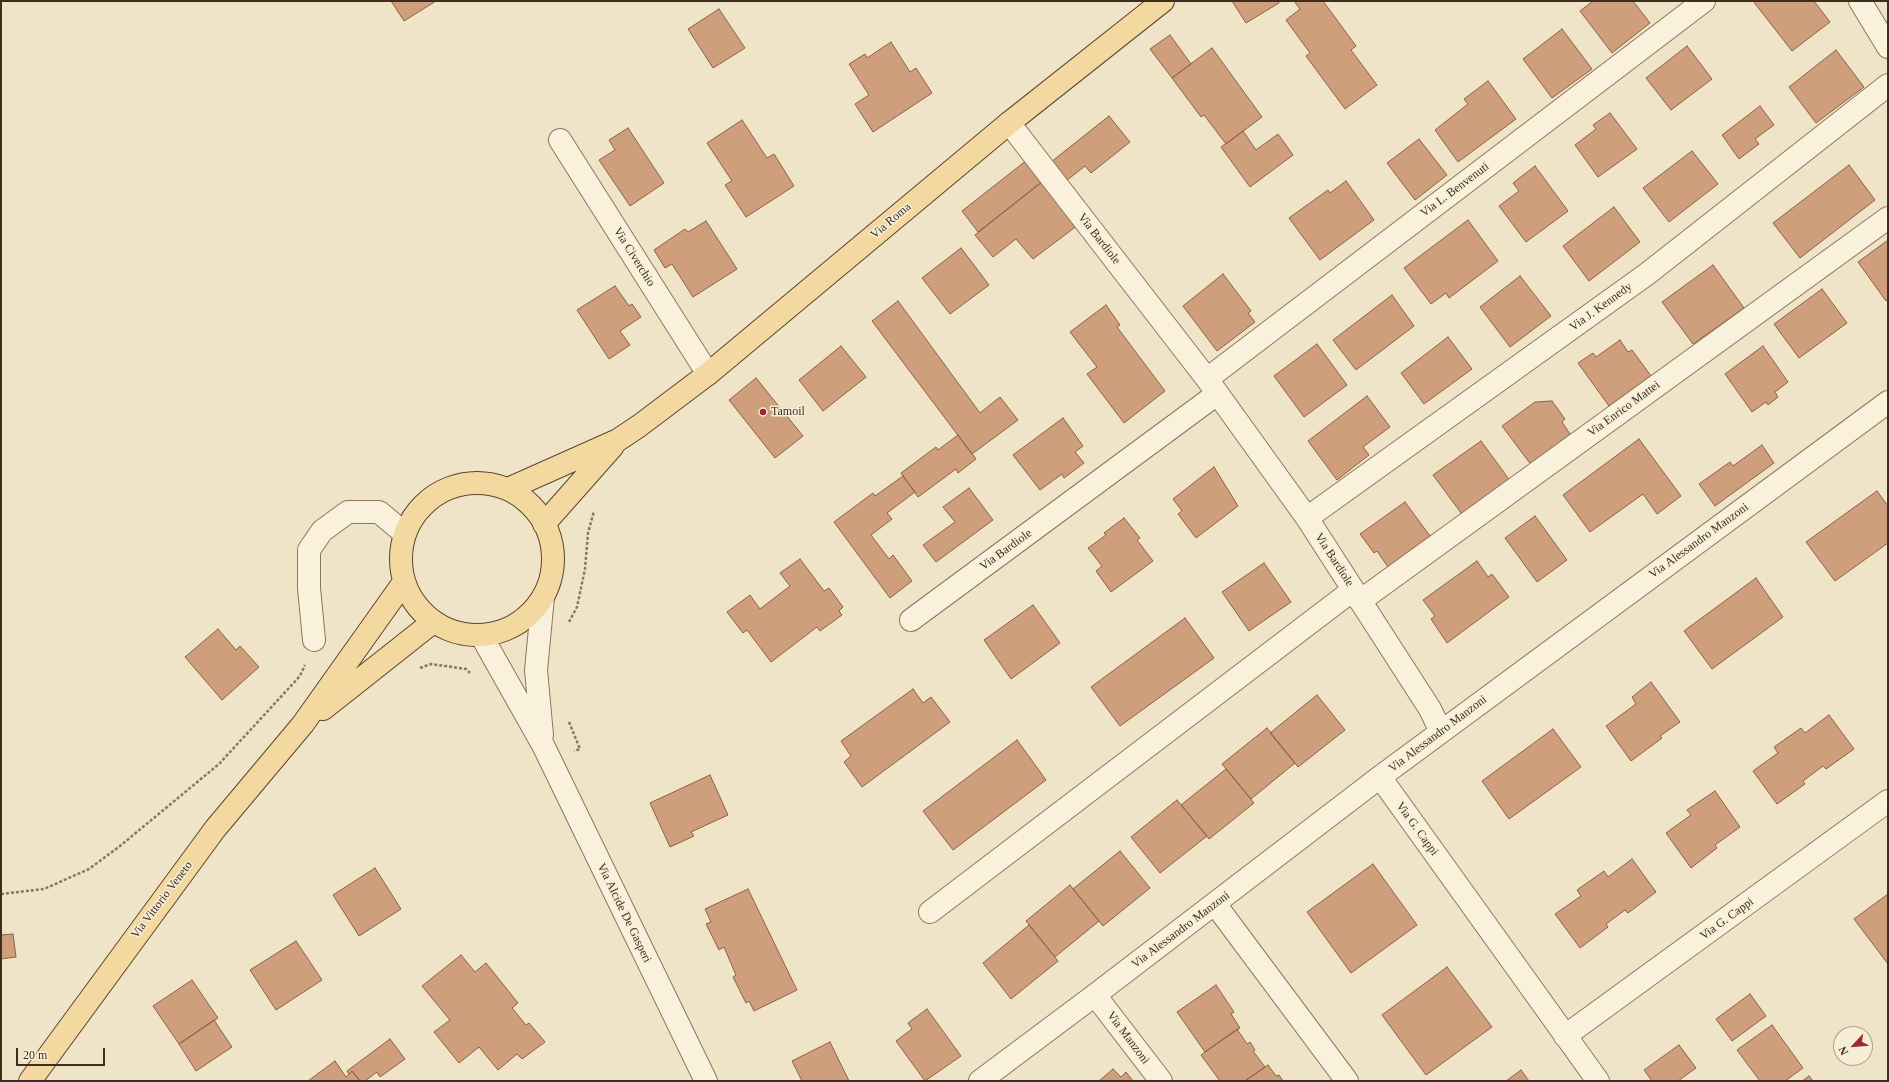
<!DOCTYPE html>
<html>
<head>
<meta charset="utf-8">
<style>
  body { margin:0 }
  #map { position:relative; width:1889px; height:1082px; overflow:hidden; background:#f0e4c8; font-family:"Times New Roman",serif }
  canvas { display:block }
  .frame { position:absolute; inset:0; border:2px solid #3d2e20; pointer-events:none }
  .north { position:absolute; left:1833px; top:1026px; width:40px; height:40px; box-sizing:border-box; background:#f7eed8; border:1px solid #ada18e; border-radius:50%; rotate:244deg; font-size:11px; font-weight:700; line-height:16px; text-align:center; color:#3d2e20 }
  .north::after { content:''; display:block; margin:auto; width:14px; height:18px; background:#9e2a2b; clip-path:polygon(50% 0,100% 100%,50% 72%,0 100%) }
  .scale { position:absolute; left:16px; top:1048px; width:89px; height:18px; box-sizing:border-box; border:2px solid #3d2e20; border-top:0; padding-left:5px; font-size:12px; line-height:14px; white-space:nowrap; color:#3d2e20; -webkit-text-stroke:3px #f7eed8; paint-order:stroke }
</style>
</head>
<body>
<div id="map">
<canvas width="1889" height="1082"></canvas>
<div class="frame"></div>
<div class="north">N</div>
<div class="scale">20 m</div>
</div>
<script>
const context = document.querySelector('canvas').getContext('2d');
context.lineJoin = 'round';
function paint(path, color) { context.fillStyle = color; context.fill(path, 'evenodd'); }
const toPath = rows => new Path2D(rows.map(r => 'M' + r).join(''));
function strokePath(path, color, width, dash) { context.strokeStyle = color; context.lineWidth = width; context.lineCap = dash ? 'butt' : 'round'; context.setLineDash(dash || []); context.stroke(path); }
function label(font, color, halo, rows, align = 'center') {
  context.font = font + ' "Times New Roman",serif'; context.lineWidth = 3; context.setLineDash([]); context.textBaseline = 'middle'; context.strokeStyle = halo; context.fillStyle = color; for (const [text, x, y, turn = 0] of rows) {
    context.save(); context.translate(x, y); context.rotate((+turn || 0) * Math.PI / 180); context.textAlign = isNaN(turn) ? turn : align; if (halo) context.strokeText(text, 0, 0); context.fillText(text, 0, 0); context.restore();
  }
}
const building = toPath([
  [391,1,436,1,404,21,391,1],
  [1232,1,1278,1,1279,3,1246,23,1232,1],
  [1294,1,1323,1,1356,46,1351,50,1377,85,1345,109,1306,56,1310,53,1286,20,1300,9,1294,1],
  [1593,1,1633,1,1650,23,1612,53,1580,11,1593,1],
  [1753,1,1814,1,1830,22,1792,51,1753,1],
  [719,9,745,48,713,68,688,29,719,9],
  [1562,29,1592,69,1552,98,1523,59,1562,29],
  [1170,35,1191,64,1172,78,1150,49,1170,35],
  [891,42,910,72,916,68,932,93,873,132,855,104,869,95,849,64,865,54,867,58,891,42],
  [1687,46,1712,79,1671,110,1646,78,1687,46],
  [1212,48,1262,117,1226,144,1204,115,1201,117,1172,78,1212,48],
  [1836,50,1864,87,1816,123,1789,87,1836,50],
  [1488,81,1516,119,1458,162,1435,130,1468,104,1464,99,1488,81],
  [1760,106,1774,125,1755,139,1759,144,1739,159,1722,135,1760,106],
  [1610,113,1637,149,1598,177,1575,145,1596,129,1593,125,1610,113],
  [1109,116,1130,142,1091,173,1085,166,1066,181,1051,162,1109,116],
  [742,120,767,158,774,154,794,186,746,217,725,185,732,181,707,143,742,120],
  [628,128,664,183,630,206,599,160,615,150,609,140,628,128],
  [1243,131,1256,150,1278,134,1293,155,1250,187,1221,147,1243,131],
  [1419,139,1447,175,1415,200,1387,163,1419,139],
  [1692,151,1718,184,1669,222,1643,188,1692,151],
  [1027,160,1043,181,978,232,962,211,1027,160],
  [1849,165,1875,200,1800,258,1773,223,1849,165],
  [1535,166,1568,211,1526,242,1499,206,1519,191,1513,183,1535,166],
  [1043,181,1078,225,1033,259,1016,239,993,257,975,235,1043,181],
  [1346,181,1374,220,1320,260,1289,218,1328,190,1330,193,1346,181],
  [1614,207,1640,242,1589,281,1563,246,1614,207],
  [1468,220,1498,261,1449,298,1446,293,1431,304,1404,268,1468,220],
  [706,221,737,269,693,297,672,264,665,268,654,250,685,229,688,232,706,221],
  [1888,240,1888,299,1886,301,1858,262,1888,240],
  [961,248,989,285,950,314,922,278,961,248],
  [1713,265,1744,308,1693,344,1662,302,1713,265],
  [1223,274,1251,311,1248,313,1255,322,1217,351,1183,306,1223,274],
  [1520,276,1551,316,1510,347,1480,307,1520,276],
  [615,286,629,306,632,304,641,317,620,331,630,345,609,359,577,310,615,286],
  [1822,289,1847,323,1799,358,1774,324,1822,289],
  [1392,295,1414,326,1356,370,1333,340,1392,295],
  [898,301,980,413,1000,397,1018,420,972,454,872,321,898,301],
  [1106,305,1120,325,1117,327,1165,391,1124,423,1087,374,1097,367,1070,332,1106,305],
  [1448,337,1472,369,1424,404,1401,373,1448,337],
  [1620,340,1628,352,1632,350,1651,376,1609,406,1578,363,1593,353,1596,357,1620,340],
  [1317,344,1347,385,1304,417,1274,376,1317,344],
  [841,346,866,377,823,411,799,380,841,346],
  [1763,346,1788,382,1775,392,1778,397,1768,405,1766,402,1752,412,1725,374,1763,346],
  [756,378,803,436,775,458,729,400,756,378],
  [1367,396,1390,427,1363,447,1369,455,1337,480,1308,441,1367,396],
  [1552,401,1565,419,1562,422,1572,437,1532,466,1502,426,1535,402,1552,401],
  [1063,418,1083,446,1075,452,1084,463,1064,478,1062,474,1040,490,1013,455,1063,418],
  [958,435,976,459,958,473,956,469,918,497,901,473,936,447,938,450,958,435],
  [1639,439,1681,496,1657,514,1643,494,1590,532,1563,495,1639,439],
  [1481,441,1511,482,1464,517,1433,475,1481,441],
  [1762,445,1774,463,1715,506,1699,484,1730,462,1733,466,1762,445],
  [1214,467,1238,506,1196,538,1178,514,1182,511,1173,499,1214,467],
  [903,476,915,492,887,513,892,519,871,535,889,559,893,555,912,581,890,598,834,522,873,493,875,496,903,476],
  [969,488,993,520,936,562,923,545,955,522,943,507,969,488],
  [1877,491,1888,506,1888,543,1835,581,1806,542,1877,491],
  [1405,502,1430,536,1388,567,1377,551,1374,553,1360,534,1405,502],
  [1535,516,1567,560,1537,582,1505,538,1535,516],
  [1124,518,1140,538,1137,540,1153,561,1111,592,1096,571,1102,566,1088,548,1106,535,1104,533,1124,518],
  [800,559,824,591,829,588,843,607,839,611,842,615,820,631,817,627,771,662,747,630,743,633,727,612,750,595,760,609,790,586,780,573,800,559],
  [1477,561,1488,577,1492,574,1509,597,1447,643,1431,619,1435,616,1423,600,1477,561],
  [1264,563,1291,602,1249,631,1222,592,1264,563],
  [1756,578,1783,617,1712,669,1684,631,1756,578],
  [1033,605,1060,643,1011,679,984,640,1033,605],
  [1185,618,1214,658,1120,726,1091,687,1185,618],
  [218,629,236,650,240,646,259,667,222,700,185,657,218,629],
  [1651,682,1680,722,1660,736,1662,738,1631,761,1606,726,1636,704,1632,697,1651,682],
  [913,689,923,703,931,697,950,722,862,787,844,762,851,756,841,741,913,689],
  [1317,695,1345,730,1298,767,1270,733,1317,695],
  [1829,715,1854,749,1826,769,1823,766,1803,781,1805,784,1777,804,1753,771,1778,753,1774,747,1801,728,1805,733,1829,715],
  [1267,728,1295,763,1251,799,1222,764,1267,728],
  [1553,729,1581,767,1509,819,1482,781,1553,729],
  [1017,740,1046,780,953,850,923,811,1017,740],
  [1226,769,1254,803,1209,839,1181,805,1226,769],
  [710,775,728,815,691,832,694,836,670,847,650,803,710,775],
  [1715,791,1740,827,1715,845,1717,848,1691,868,1666,833,1691,815,1687,810,1715,791],
  [1177,800,1207,836,1160,873,1131,837,1177,800],
  [1120,851,1150,888,1103,926,1073,889,1120,851],
  [1632,859,1656,892,1628,913,1625,910,1606,924,1608,927,1580,948,1555,914,1581,896,1577,890,1604,871,1608,877,1632,859],
  [1373,864,1417,925,1351,973,1307,912,1373,864],
  [375,868,401,909,359,936,333,895,375,868],
  [1070,885,1099,921,1055,957,1026,921,1070,885],
  [748,889,797,990,754,1011,749,1001,746,1003,733,977,736,975,724,947,719,950,706,924,711,922,705,909,748,889],
  [1888,894,1888,964,1854,919,1888,894],
  [1029,925,1058,961,1011,999,983,963,1029,925],
  [13,934,16,957,1,959,1,935,13,934],
  [296,941,322,980,276,1010,250,970,296,941],
  [461,955,475,972,486,963,518,1003,512,1008,526,1025,529,1023,545,1042,522,1059,517,1054,498,1070,479,1047,459,1063,434,1032,450,1020,422,986,461,955],
  [1447,967,1492,1027,1426,1075,1382,1015,1447,967],
  [192,980,218,1018,179,1044,153,1006,192,980],
  [1216,985,1234,1012,1231,1014,1240,1028,1205,1052,1177,1012,1216,985],
  [1750,994,1766,1016,1732,1041,1716,1019,1750,994],
  [927,1009,961,1056,925,1081,896,1041,912,1029,908,1023,927,1009],
  [214,1020,232,1047,196,1071,179,1044,214,1020],
  [1772,1025,1803,1068,1785,1081,1760,1081,1737,1050,1772,1025],
  [1237,1029,1247,1044,1250,1042,1255,1050,1253,1051,1265,1067,1245,1081,1220,1081,1201,1055,1237,1029],
  [390,1039,405,1059,380,1077,377,1072,365,1081,360,1081,352,1071,349,1074,347,1071,390,1039],
  [830,1042,849,1081,802,1081,792,1061,830,1042],
  [1679,1045,1696,1068,1678,1081,1652,1081,1644,1070,1679,1045],
  [335,1061,346,1077,352,1071,360,1081,308,1081,335,1061],
  [1268,1065,1276,1076,1279,1075,1283,1081,1245,1081,1268,1065],
  [1113,1069,1121,1077,1126,1072,1133,1081,1099,1081,1113,1069],
  [1521,1070,1529,1081,1506,1081,1521,1070],
  [1809,1076,1813,1081,1802,1081,1809,1076]
]);
const path = toPath([
  [569,622,577,607,585,569,588,533,594,511],
  [420,668,431,664,466,669,470,673],
  [569,722,580,749,574,751],
  [1,894,44,889,89,869,120,846,219,764,300,676,305,665]
]);
const minor = toPath([
  [1860,1,1888,47],
  [1009,123,1207,379,1307,518,1430,709,1441,732],
  [560,140,708,374],
  [1207,379,1704,1],
  [1307,518,1647,274,1888,85],
  [1360,601,1888,218],
  [911,620,1217,394],
  [481,635,543,745,706,1081],
  [314,640,309,588,309,550,322,531,348,512,379,512,404,533],
  [542,735,536,670,543,597],
  [1380,777,1598,1081],
  [1215,904,1347,1081],
  [930,912,1353,590],
  [1095,995,1161,1081],
  [1565,1036,1888,801],
  [980,1081,1095,995,1380,777,1888,402]
]);
const major = toPath([
  '401 559a76 76 0 1 1 152 0a76 76 0 1 1-152 0Z',
  [508,489,618,440,639,426,708,374,1009,123,1163,1],
  [544,524,613,446],
  [323,709,433,622],
  [30,1081,215,829,303,724,404,582]
]);
const markers = [
  [763,412,4,"#9e2a2b"]
];
const streetNames = [
  ["Via L. Benvenuti",1455,190,-37],
  ["Via Roma",891,221,-40],
  ["Via Bardiole",1099,239,52],
  ["Via Civerchio",634,257,58],
  ["Via J. Kennedy",1601,307,-36],
  ["Via Enrico Mattei",1624,409,-36],
  ["Via Alessandro Manzoni",1699,541,-36],
  ["Via Bardiole",1006,550,-36],
  ["Via Bardiole",1334,560,57],
  ["Via Alessandro Manzoni",1438,734,-37],
  ["Via G. Cappi",1417,829,54],
  ["Via Vittorio Veneto",162,900,-53],
  ["Via Alcide De Gasperi",624,913,64],
  ["Via G. Cappi",1727,919,-36],
  ["Via Alessandro Manzoni",1181,930,-37],
  ["Via Manzoni",1128,1038,53]
];
const poiNames = [
  ["Tamoil",771,412]
];
paint(building, '#cf9f7d');
strokePath(building, '#8d5f41', 1);
strokePath(minor, '#8d765c', 24);
strokePath(major, '#5b4430', 24);
strokePath(path, '#8d765c', 2.5, [3, 2]);
strokePath(minor, '#faf1dc', 22);
strokePath(major, '#f3d9a0', 22);
for (const [x, y, r, color] of markers) { const dot = new Path2D(); dot.arc(x, y, r, 0, 2 * Math.PI); context.fillStyle = color; context.fill(dot); strokePath(dot, '#f7eed8', 1.5); }
label('12px', '#3d2e20', '#f7eed8', streetNames);
label('12px', '#3d2e20', '#f7eed8', poiNames, 'left');
</script>
</body>
</html>
